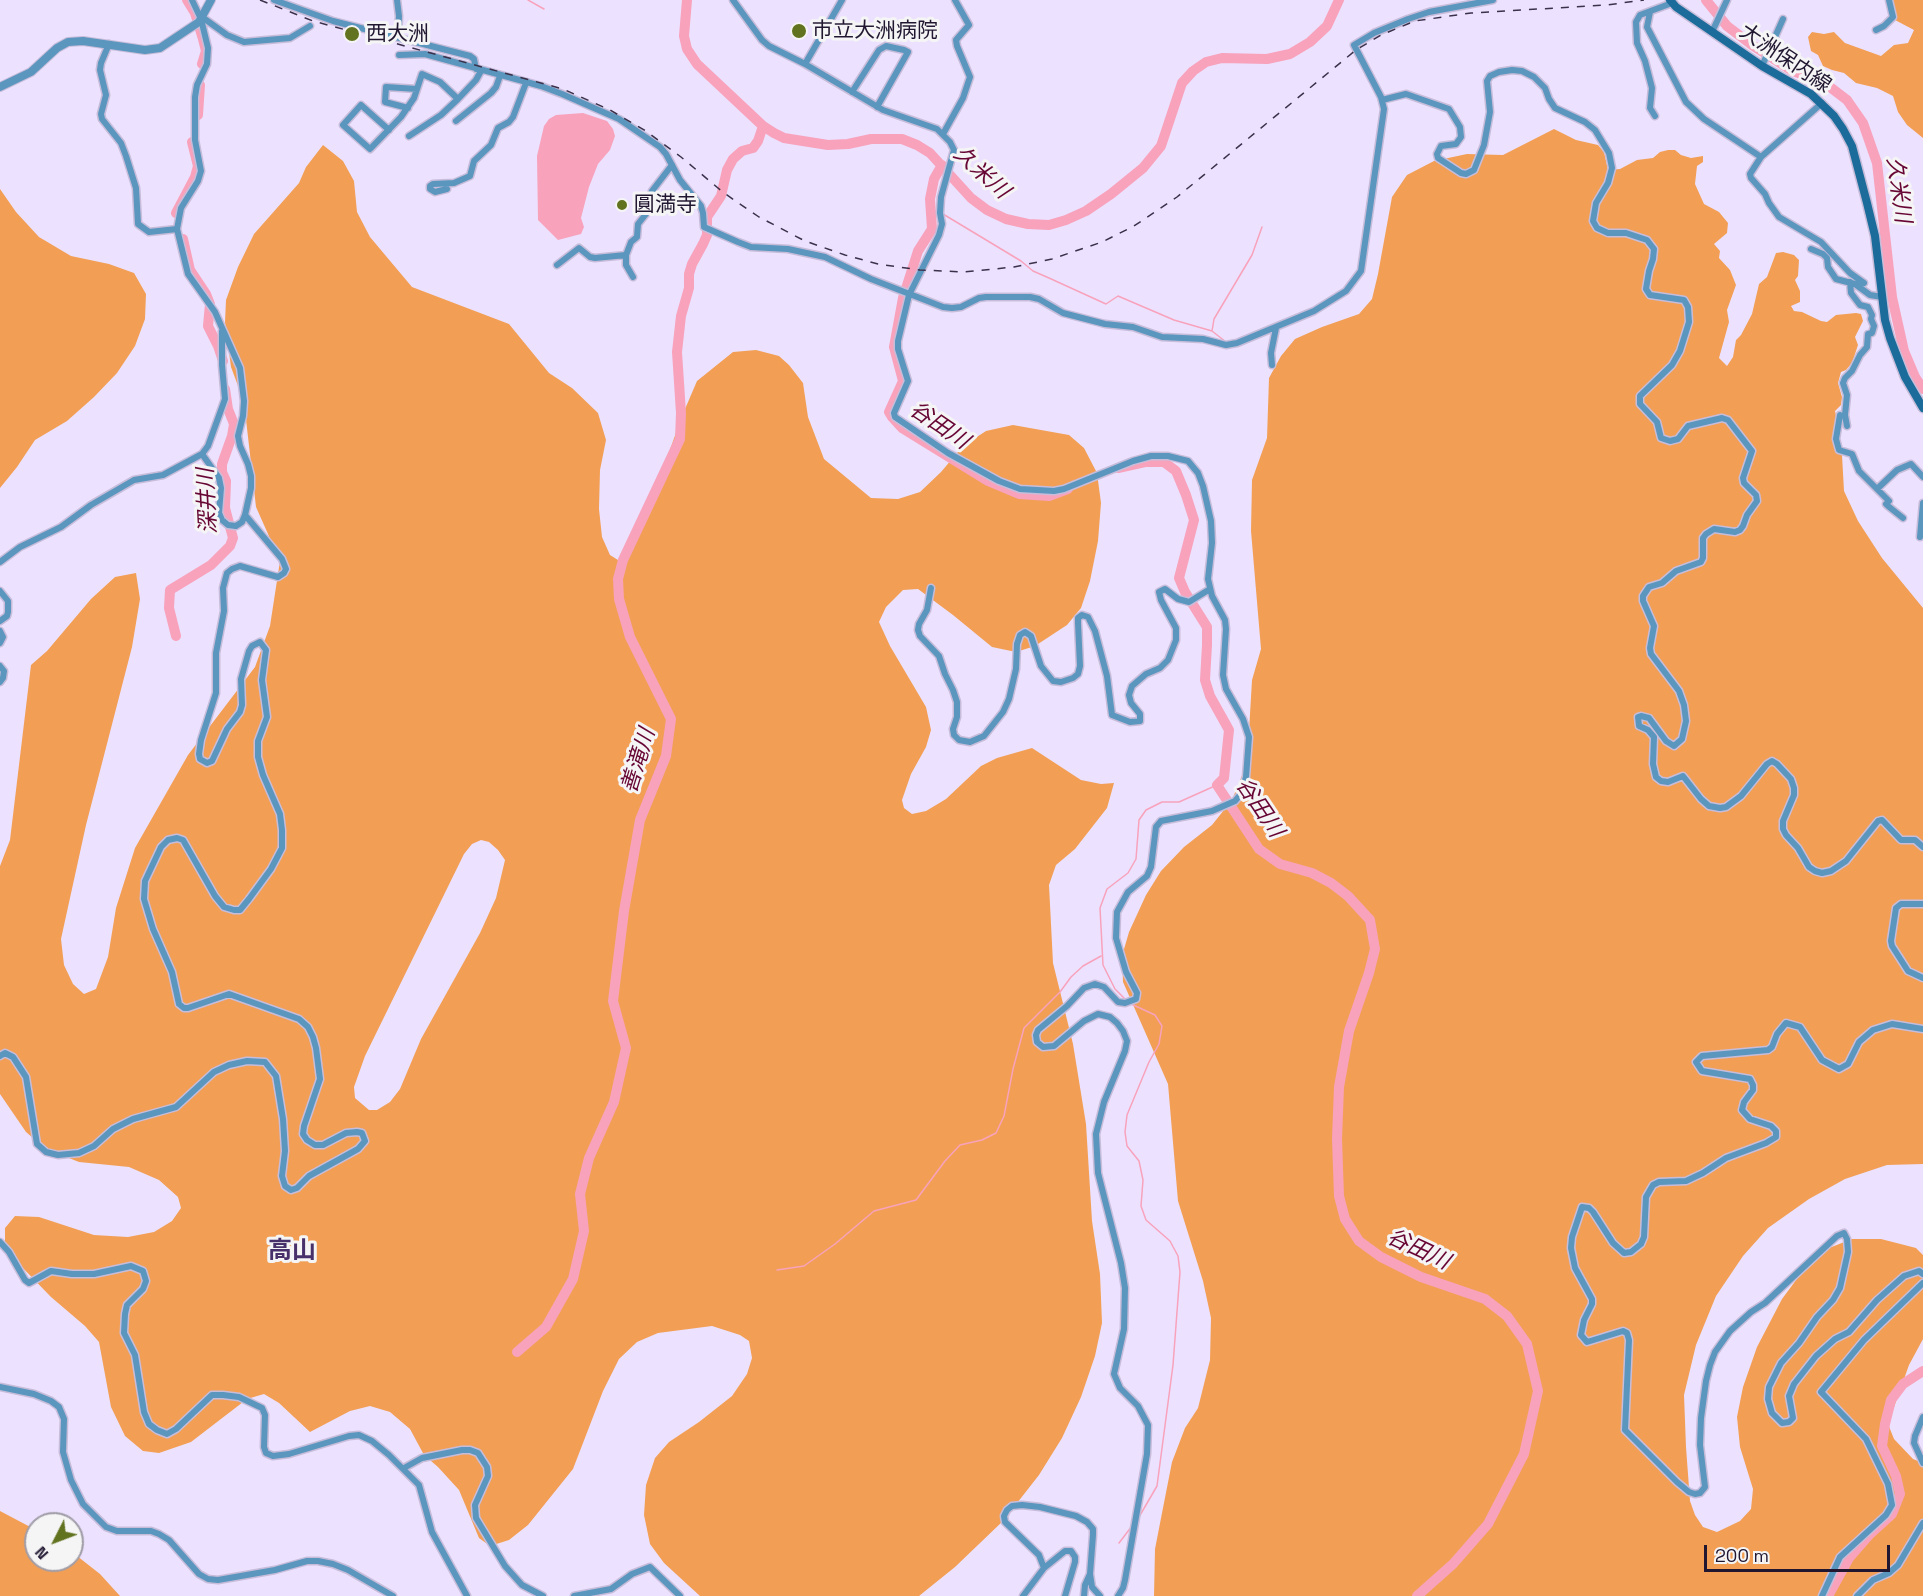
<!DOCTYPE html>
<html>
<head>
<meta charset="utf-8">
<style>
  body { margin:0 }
  #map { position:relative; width:1923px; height:1596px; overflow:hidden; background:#ece2ff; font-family:"Space Grotesk",sans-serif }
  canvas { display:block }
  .north { position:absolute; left:24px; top:1512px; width:60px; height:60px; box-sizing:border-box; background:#f5f5f5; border:2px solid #a09ca7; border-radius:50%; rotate:228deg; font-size:16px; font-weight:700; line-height:24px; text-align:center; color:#211731 }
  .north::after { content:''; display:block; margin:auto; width:21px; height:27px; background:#627320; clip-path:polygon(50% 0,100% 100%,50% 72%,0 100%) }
  .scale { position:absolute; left:1704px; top:1545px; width:186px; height:27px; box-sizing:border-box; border:3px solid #211731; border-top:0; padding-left:8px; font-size:18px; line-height:21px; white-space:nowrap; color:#211731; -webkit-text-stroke:4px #f5f5f5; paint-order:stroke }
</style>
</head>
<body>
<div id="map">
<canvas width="1923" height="1596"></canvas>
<div class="north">N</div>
<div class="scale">200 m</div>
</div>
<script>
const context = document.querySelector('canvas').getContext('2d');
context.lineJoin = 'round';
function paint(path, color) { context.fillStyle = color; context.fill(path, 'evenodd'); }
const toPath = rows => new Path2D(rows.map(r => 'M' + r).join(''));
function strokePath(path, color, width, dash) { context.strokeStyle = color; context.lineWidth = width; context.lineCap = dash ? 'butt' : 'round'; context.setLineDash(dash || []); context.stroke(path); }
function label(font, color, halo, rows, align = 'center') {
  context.font = font + ' "Space Grotesk","Noto Sans JP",sans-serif'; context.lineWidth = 6; context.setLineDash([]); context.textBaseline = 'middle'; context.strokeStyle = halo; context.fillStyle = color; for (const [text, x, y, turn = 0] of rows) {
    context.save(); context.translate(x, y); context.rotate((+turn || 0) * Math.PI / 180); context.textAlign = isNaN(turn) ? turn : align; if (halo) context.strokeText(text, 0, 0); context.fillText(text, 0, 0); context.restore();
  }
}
const forest = toPath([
  [1892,0,1923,0,1923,138,1907,125,1898,112,1893,96,1877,88,1856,83,1844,73,1832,70,1823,66,1818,55,1811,51,1808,37,1812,32,1824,34,1834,32,1845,43,1881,56,1894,45,1908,43,1914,30,1895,20],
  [1554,129,1576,140,1598,145,1604,152,1608,170,1620,169,1637,160,1653,158,1660,152,1668,150,1675,150,1681,155,1691,158,1703,156,1703,162,1697,166,1695,184,1704,204,1719,212,1728,223,1727,233,1714,244,1720,251,1719,258,1730,270,1736,285,1727,310,1729,322,1719,358,1727,366,1733,357,1736,340,1741,335,1752,314,1759,284,1767,277,1776,253,1783,252,1794,255,1799,260,1798,276,1795,280,1800,291,1800,302,1791,306,1794,311,1802,312,1821,321,1827,322,1836,315,1856,313,1861,314,1863,321,1855,337,1858,345,1852,363,1846,370,1841,372,1838,383,1842,397,1841,405,1835,411,1838,424,1834,431,1833,440,1836,449,1842,455,1844,491,1858,521,1882,558,1923,608,1923,1164,1887,1165,1845,1179,1809,1199,1768,1228,1743,1256,1716,1296,1696,1345,1684,1395,1686,1447,1690,1501,1695,1515,1703,1527,1717,1532,1740,1521,1751,1509,1753,1489,1740,1447,1737,1417,1743,1387,1757,1347,1782,1299,1802,1272,1829,1248,1852,1239,1881,1239,1916,1248,1923,1255,1923,1339,1909,1365,1888,1424,1894,1439,1913,1459,1923,1463,1923,1596,1154,1596,1155,1549,1162,1513,1172,1462,1185,1428,1198,1408,1210,1360,1211,1318,1203,1281,1178,1201,1168,1084,1123,982,1122,956,1129,932,1146,895,1161,871,1184,847,1212,825,1232,800,1243,773,1249,731,1252,680,1261,649,1251,531,1252,480,1267,438,1269,378,1281,356,1295,339,1322,327,1359,314,1372,299,1378,274,1392,197,1407,175,1434,161,1467,154,1503,155],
  [323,145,343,161,354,181,357,212,370,237,412,287,509,324,549,373,572,388,598,413,606,440,600,470,599,509,602,537,610,555,618,560,628,554,646,517,682,416,697,381,733,352,756,350,779,356,789,365,803,383,808,417,824,459,871,498,898,499,920,492,941,472,963,446,986,431,1013,425,1069,435,1084,448,1097,473,1101,503,1098,541,1090,581,1081,608,1067,625,1035,646,1016,652,992,647,953,615,918,589,903,590,886,607,879,622,890,646,926,707,931,730,926,747,911,774,902,800,904,808,912,814,926,811,946,799,981,766,997,758,1032,748,1081,780,1101,784,1114,783,1107,808,1075,849,1056,865,1049,885,1053,963,1073,1044,1086,1124,1092,1221,1100,1274,1102,1323,1095,1356,1081,1397,1062,1438,1039,1475,1003,1521,955,1567,919,1596,700,1596,664,1563,650,1544,644,1515,646,1485,655,1458,669,1442,699,1422,732,1396,747,1374,752,1358,749,1341,740,1335,712,1326,658,1333,637,1342,619,1359,603,1391,573,1469,528,1525,509,1540,490,1546,479,1538,459,1490,438,1467,424,1455,410,1429,390,1412,370,1406,350,1411,310,1432,279,1403,264,1394,247,1399,191,1442,159,1453,143,1451,125,1436,111,1407,99,1342,85,1326,51,1297,19,1264,5,1244,5,1228,15,1216,39,1217,94,1235,128,1237,154,1232,172,1221,181,1208,178,1197,159,1180,129,1167,79,1162,46,1149,26,1132,0,1094,0,866,10,840,31,665,47,651,91,599,115,577,136,573,140,599,132,647,86,825,61,939,64,965,73,984,84,994,96,989,108,957,116,908,135,848,188,755,255,667,270,626,280,561,256,507,244,402,231,367,225,322,226,300,238,267,254,234,299,183,306,167],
  [481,840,489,842,498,850,505,860,496,898,480,933,421,1039,400,1089,390,1102,377,1110,369,1110,355,1098,354,1087,365,1056,464,854,472,844],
  [0,189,16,212,39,237,71,256,109,264,134,273,146,294,145,319,135,346,117,373,94,397,67,421,35,440,17,467,0,488],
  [0,1511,36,1530,36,1560,72,1560,72,1552,100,1574,120,1596,0,1596]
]);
const water = toPath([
  [583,113,607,121,613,129,615,136,610,150,598,164,589,187,581,218,584,227,581,234,558,240,538,220,537,156,544,126,549,119,556,115]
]);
const stream = toPath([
  [528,0,544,9],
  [1355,54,1361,64],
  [932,210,938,212],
  [943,214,1021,261,1033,271,1049,278,1106,304,1118,296,1174,320,1212,331,1226,342],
  [1212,331,1214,319,1252,255,1262,227],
  [1126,1000,1115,989,1103,965,1100,908,1107,889,1128,873,1136,859,1139,820,1146,810,1162,802,1179,802,1217,785],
  [1129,1003,1155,1015,1162,1026,1159,1044,1149,1062,1127,1115,1125,1132,1127,1146,1139,1161,1143,1180,1141,1206,1146,1220,1170,1241,1178,1256,1180,1272,1173,1365,1157,1486,1139,1517],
  [777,1270,804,1266,835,1244,874,1211,916,1200,945,1161,960,1145,982,1140,996,1133,1004,1116,1013,1069,1024,1028,1060,992,1071,977,1083,966,1101,956],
  [1119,1543,1132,1526]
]);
const river = toPath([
  [187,0,195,13,203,39,206,51,202,64],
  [687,0,684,36,687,49,697,64,763,126,774,133,784,138,828,145,848,144,871,139,902,139,917,145,930,153,971,198,987,210,1006,219,1028,224,1049,225,1066,220,1086,211,1111,194,1143,168,1161,146,1182,83,1193,71,1206,62,1222,58,1267,59,1290,54,1310,42,1327,26,1339,0],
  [1706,0,1727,26,1752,45,1791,70,1826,84,1847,100,1863,123,1877,163,1892,297,1904,351,1915,377,1923,389],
  [198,115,200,85],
  [942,165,934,179,930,199,932,229,918,251,903,298,894,347,903,381,889,412,892,417,902,428,988,481,1019,494,1049,496,1068,489],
  [176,213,195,177,198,166,192,142],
  [183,239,190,270,206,294,210,304,208,326,218,346,223,361],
  [1118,468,1145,462,1164,462,1176,471,1186,495,1194,520,1179,578,1185,592,1207,627,1207,645,1205,680,1210,696,1229,730,1224,778,1217,785,1259,849,1280,864,1312,873,1331,883,1348,896,1370,920,1375,949,1369,973,1349,1031,1339,1087,1337,1139,1339,1196,1345,1219,1359,1241,1381,1257,1421,1277,1485,1299,1507,1316,1527,1344,1538,1391,1524,1454,1488,1524,1453,1564,1417,1596],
  [176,636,169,608,170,590,211,565,230,546,233,538,225,508,226,481,222,472,222,464,232,436,234,424,228,409,225,389],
  [517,1352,546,1327,573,1279,584,1231,580,1194,589,1158,614,1102,626,1048,613,1001,624,911,640,820,666,756,671,719,630,637,619,599,618,579,623,560,680,439,681,413,677,352,681,316,689,288,689,274,692,264,703,244,707,235,707,217,721,196,727,170,733,159,742,151,753,148,758,141,763,126],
  [1828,1596,1849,1558,1870,1534,1892,1514,1900,1494,1896,1476,1882,1446,1885,1424,1891,1400,1903,1384,1923,1371]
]);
const minor = toPath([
  [274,0,333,21,470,56,474,59,476,69],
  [397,0,399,16,398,36],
  [733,0,762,40,769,46,805,64,883,110,937,129,950,142,954,150,941,197,940,213,942,224,939,235,909,295,898,341,898,349,908,381,894,413,895,417,948,453,999,481,1020,489,1054,491,1064,489,1133,461,1151,456,1168,456,1188,461,1198,473,1203,486,1211,521,1212,543,1208,579,1212,596,1225,620,1226,629,1223,675,1226,689,1243,719,1249,737,1246,777,1241,794,1235,801,1212,811,1161,821,1156,827,1151,867,1147,876,1128,892,1117,912,1116,938,1126,972,1137,993,1136,999,1125,1003,1118,1002,1104,987,1095,984,1084,988,1067,1006,1038,1030,1036,1035,1037,1042,1043,1047,1054,1046,1084,1021,1098,1014,1110,1017,1117,1023,1123,1031,1127,1041,1125,1051,1104,1102,1096,1134,1098,1173,1121,1263,1125,1288,1124,1329,1114,1374,1120,1388,1138,1406,1148,1425,1147,1454,1125,1580,1123,1588,1118,1596],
  [1650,12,1647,27,1686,102,1704,119,1761,157],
  [202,17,227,35,244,42,290,38,310,26],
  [1876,30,1884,26,1893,17,1889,0],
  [1712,32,1727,0],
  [109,44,101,63,100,70,106,95,101,114,102,119,121,143,126,156,136,188,138,224,149,232,177,229],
  [399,55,425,54,541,86,562,94,619,119,660,147,666,154,680,180,701,206,703,213,704,227,738,242,751,247,788,249,825,257,871,279,943,307,952,308,961,307,979,298,986,297,1030,297,1039,299,1063,313,1105,324,1133,327,1162,337,1203,339,1226,345,1237,343,1314,311,1346,291,1361,271,1384,109,1381,97,1354,45,1374,33,1408,19,1429,12,1493,0],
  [805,64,842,0],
  [1762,66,1783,19],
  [852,92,879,50,886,46,904,50,908,52,877,107],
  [458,99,476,80,481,71],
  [1382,100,1406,94,1449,109,1460,127,1461,137,1456,144,1441,146,1437,154,1438,158,1461,173,1466,174,1474,170,1484,145,1490,112,1487,81,1490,76,1499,72,1512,70,1522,71,1534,77,1545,88,1549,99,1555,108,1585,122,1595,130,1609,153,1612,168,1608,183,1596,203,1593,221,1597,228,1608,233,1626,233,1647,240,1654,249,1653,259,1649,271,1646,289,1650,295,1684,300,1688,307,1689,322,1680,351,1672,365,1640,396,1640,404,1657,422,1661,438,1670,441,1678,439,1688,426,1722,418,1728,420,1752,451,1743,478,1744,483,1756,495,1757,501,1747,515,1743,526,1740,530,1735,532,1714,529,1706,534,1703,538,1703,558,1701,562,1676,571,1662,583,1649,587,1643,596,1643,601,1654,626,1650,648,1651,654,1679,691,1684,705,1686,721,1682,739,1674,746,1666,741,1649,718,1641,716,1638,717,1639,726,1648,730,1654,737,1653,764,1656,777,1661,781,1668,782,1683,776,1701,799,1709,806,1720,808,1726,807,1741,796,1767,764,1772,761,1777,764,1791,779,1794,788,1794,795,1783,821,1783,829,1786,835,1798,848,1809,867,1815,871,1822,873,1831,871,1846,861,1878,821,1882,820,1901,840,1915,840,1923,847],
  [1822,103,1761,157,1750,174,1751,178,1765,194,1769,203,1779,217,1821,242,1850,273,1864,283],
  [408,108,385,102,386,87,417,89,422,74,440,82,458,99,441,115,409,136],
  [1655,116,1650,108,1652,88,1645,61,1637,43,1636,22,1640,15,1672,3],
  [456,121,491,93,496,87,500,76],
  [389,130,361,105,343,125,370,149,401,117,414,98,417,89],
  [943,134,963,98,970,77,957,46,956,40,969,25,955,0],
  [447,189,435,192,430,189,430,186,433,184,454,183,470,176,474,161,491,145,498,128,509,122,513,117,526,83],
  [1811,249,1823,254,1827,258,1828,267,1836,279,1855,284,1870,295,1882,297],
  [557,265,579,248,590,257,595,258,626,255],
  [633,277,626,265,626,255,631,242,637,237,638,224,650,209,649,199,652,191,672,165],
  [1272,365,1271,353,1276,328],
  [1840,415,1836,439,1839,450,1852,454,1859,471,1889,501,1886,504,1888,506,1903,518],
  [1847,426,1845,415,1847,395,1843,383,1845,378,1852,371,1860,355,1867,347,1868,334,1872,333,1874,326,1871,319,1872,315,1868,307,1860,305,1851,293,1850,282],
  [202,454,208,446,225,399,222,365,222,331],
  [1877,489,1897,470,1911,464,1923,477],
  [1920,537,1923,503],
  [0,562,20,547,61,527,91,505,134,480,163,475,202,454,219,478,221,488,219,513,222,520,228,525,236,526,242,522,245,515,251,488,251,476,248,464,240,446,238,436,243,416,244,401,240,368,215,312,188,274,177,229,181,208,198,181,201,171,195,140,195,97,197,85,207,64,208,48,201,19,192,0],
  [931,588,927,610,919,624,918,630,920,636,939,656,945,674,953,690,957,702,957,717,953,729,954,735,959,740,970,742,984,736,1003,712,1009,699,1016,669,1017,644,1020,635,1025,632,1031,636,1041,666,1053,681,1061,682,1073,678,1078,674,1080,666,1078,623,1078,618,1082,615,1088,617,1095,631,1107,676,1112,715,1130,722,1140,721,1140,714,1131,703,1129,695,1132,686,1146,674,1160,668,1168,660,1176,640,1176,628,1161,600,1159,592,1165,589,1178,599,1189,602,1210,589],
  [0,591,8,601,8,612,7,616,0,621],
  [0,631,3,637,0,643],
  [0,666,4,671,3,678,0,682],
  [1923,904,1901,904,1896,908,1891,941,1892,946,1908,971,1923,978],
  [1923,1029,1892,1024,1873,1030,1859,1042,1848,1064,1839,1069,1822,1060,1800,1027,1786,1023,1777,1034,1772,1047,1768,1050,1702,1056,1696,1062,1702,1071,1750,1079,1753,1085,1753,1090,1744,1102,1742,1110,1750,1119,1771,1126,1776,1131,1776,1137,1766,1143,1726,1158,1703,1173,1686,1181,1659,1182,1653,1185,1646,1197,1644,1237,1641,1244,1631,1252,1624,1253,1613,1243,1593,1212,1589,1208,1582,1207,1572,1237,1571,1248,1575,1268,1592,1299,1592,1304,1584,1320,1581,1335,1587,1342,1623,1331,1627,1333,1629,1340,1625,1430,1677,1482,1689,1492,1695,1494,1700,1493,1705,1487,1700,1445,1701,1418,1706,1381,1710,1365,1715,1352,1730,1331,1751,1312,1765,1303,1837,1236,1844,1233,1847,1239,1848,1252,1840,1288,1833,1300,1817,1317,1799,1343,1781,1363,1769,1387,1768,1399,1772,1413,1782,1423,1789,1422,1793,1418,1789,1396,1794,1384,1816,1356,1835,1339,1849,1332,1877,1300,1904,1276,1919,1271,1923,1274],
  [0,1056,5,1053,13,1057,26,1077,37,1144,46,1152,58,1155,79,1153,94,1146,113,1129,133,1119,176,1107,214,1072,229,1065,247,1061,265,1062,276,1076,283,1119,285,1151,282,1176,285,1186,291,1190,297,1188,309,1176,358,1149,365,1141,362,1133,357,1132,346,1133,323,1145,315,1145,307,1140,303,1134,304,1126,320,1079,316,1048,313,1037,308,1027,299,1019,229,994,188,1008,184,1008,179,1004,172,972,153,929,144,899,145,881,161,847,168,840,177,838,183,840,215,896,224,907,234,910,240,910,249,899,271,869,282,848,282,830,280,814,263,775,258,757,258,741,267,717,262,680,266,650,260,642,252,646,249,651,241,679,242,705,240,712,227,729,212,761,207,763,200,759,199,754,201,740,216,693,216,653,224,611,223,588,227,573,232,569,240,566,278,577,284,573,286,569,282,559,245,515],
  [0,1242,9,1252,25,1280,29,1283,51,1271,72,1274,94,1274,131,1266,143,1271,146,1281,143,1289,127,1305,125,1314,124,1333,135,1355,144,1412,149,1424,157,1430,167,1434,176,1429,212,1395,223,1395,239,1397,262,1408,265,1415,264,1447,266,1453,273,1456,289,1454,349,1436,359,1435,372,1441,389,1455,419,1485,432,1532,467,1596],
  [0,1387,34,1394,51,1401,59,1407,64,1419,63,1452,71,1480,83,1504,106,1527,117,1531,151,1531,159,1534,169,1540,199,1574,208,1579,218,1580,275,1570,307,1561,318,1561,333,1564,348,1570,393,1596],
  [1923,1417,1915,1436,1914,1443,1923,1463],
  [404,1468,422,1458,462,1450,470,1450,478,1453,487,1467,488,1476,475,1505,476,1518,505,1566,522,1585,543,1596],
  [1044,1568,1039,1555,1005,1522,1004,1516,1007,1510,1012,1506,1022,1505,1040,1507,1076,1516,1087,1522,1093,1529,1093,1535,1090,1574,1092,1587,1100,1596],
  [574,1596,611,1589,632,1574,650,1567,680,1596],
  [1023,1596,1044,1568,1065,1551,1071,1551,1075,1557,1075,1562,1065,1596],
  [1084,1596,1085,1585,1090,1574],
  [1822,1596,1840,1557,1886,1515,1892,1505,1888,1484,1866,1439,1821,1392,1864,1340,1923,1283],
  [1857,1596,1873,1580,1889,1573,1898,1565,1923,1523]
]);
const tertiary = toPath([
  [0,87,31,72,57,48,68,42,83,41,145,50,160,48,199,22,211,0]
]);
const secondary = toPath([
  [1670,0,1676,7,1762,66,1811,94,1834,116,1843,129,1852,146,1867,203,1875,236,1885,320,1890,338,1905,377,1923,408]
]);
const rail = toPath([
  [260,0,313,21,563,89,610,110,646,131,681,157,724,193,759,217,805,241,845,255,878,264,920,270,964,272,1014,267,1052,259,1102,242,1134,226,1177,197,1356,50,1381,35,1415,21,1471,13,1607,5,1644,0]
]);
const markers = [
  [799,31,8,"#627320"],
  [352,34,8,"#627320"],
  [622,205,6,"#627320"]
];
const poiNames = [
  ["市立大洲病院",812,31],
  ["西大洲",366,34],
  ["圓満寺",634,205]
];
const streetNames = [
  ["大洲保内線",1785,59,34]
];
const waterNames = [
  ["久米川",981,173,42],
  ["久米川",1898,190,82],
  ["谷田川",939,426,34],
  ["深井川",208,501,-93],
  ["善滝川",639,761,-73],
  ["谷田川",1259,808,56],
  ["谷田川",1418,1250,25]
];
const quarterNames = [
  ["高山",292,1251]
];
paint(forest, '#f29f55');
paint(water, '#f8a2bc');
strokePath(stream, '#f8a2bc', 1.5);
strokePath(river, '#f8a2bc', 10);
strokePath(minor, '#c7bdda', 9);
strokePath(tertiary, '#c7bdda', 10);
strokePath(secondary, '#c7bdda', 11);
strokePath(minor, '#5b96bf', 6);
strokePath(tertiary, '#5b96bf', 8);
strokePath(secondary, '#1b6c9b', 8);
strokePath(rail, '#3b314b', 1.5, [8, 8]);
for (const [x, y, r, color] of markers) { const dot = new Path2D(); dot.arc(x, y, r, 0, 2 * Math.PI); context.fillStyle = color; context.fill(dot); strokePath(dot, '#f5f5f5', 2); }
label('21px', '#211731', '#f5f5f5', poiNames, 'left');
label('21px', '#211731', '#f5f5f5', streetNames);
label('italic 22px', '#670634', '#f5f5f5', waterNames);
label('bold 24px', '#48306b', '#f5f5f5', quarterNames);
</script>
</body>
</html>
